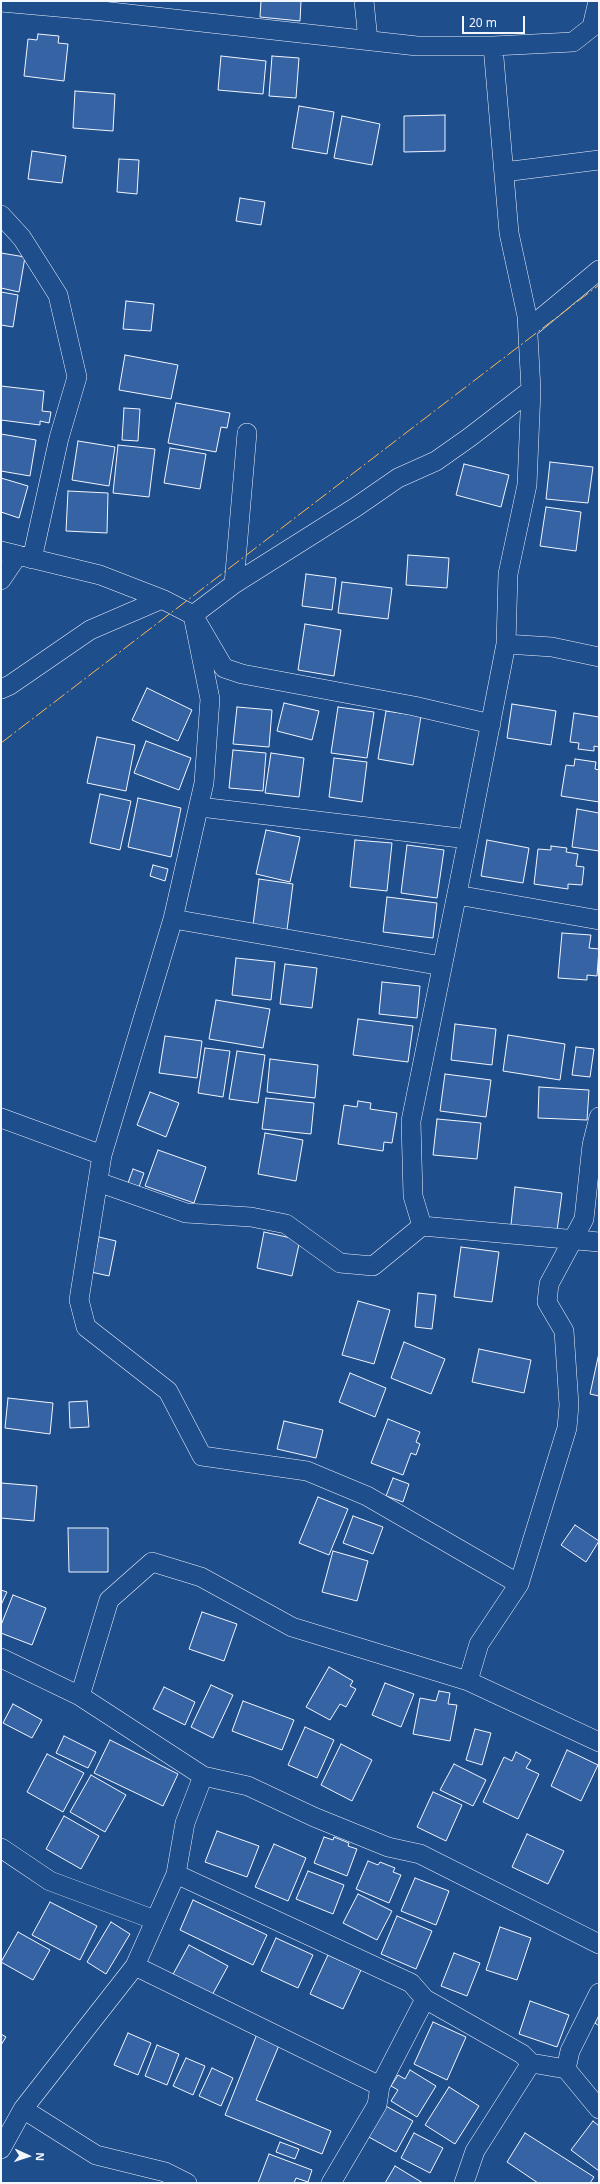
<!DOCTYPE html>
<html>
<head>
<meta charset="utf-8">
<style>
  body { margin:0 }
  #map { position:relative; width:600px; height:2184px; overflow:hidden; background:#1f4e8c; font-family:"Noto Sans",sans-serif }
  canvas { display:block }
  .frame { position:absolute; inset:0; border:2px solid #f2f6ff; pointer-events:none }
  .north { position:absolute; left:8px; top:2136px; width:40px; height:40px; -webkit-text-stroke:3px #1f4e8c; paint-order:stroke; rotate:93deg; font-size:11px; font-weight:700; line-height:16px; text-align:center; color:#f2f6ff }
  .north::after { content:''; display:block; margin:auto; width:14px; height:18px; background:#f2f6ff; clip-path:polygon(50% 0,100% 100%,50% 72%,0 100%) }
  .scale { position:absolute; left:462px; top:16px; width:63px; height:18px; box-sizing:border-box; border:2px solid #f2f6ff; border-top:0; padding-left:5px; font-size:12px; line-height:14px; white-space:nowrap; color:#f2f6ff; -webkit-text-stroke:3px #1f4e8c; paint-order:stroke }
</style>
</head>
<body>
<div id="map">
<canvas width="600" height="2184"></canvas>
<div class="frame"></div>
<div class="north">N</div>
<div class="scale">20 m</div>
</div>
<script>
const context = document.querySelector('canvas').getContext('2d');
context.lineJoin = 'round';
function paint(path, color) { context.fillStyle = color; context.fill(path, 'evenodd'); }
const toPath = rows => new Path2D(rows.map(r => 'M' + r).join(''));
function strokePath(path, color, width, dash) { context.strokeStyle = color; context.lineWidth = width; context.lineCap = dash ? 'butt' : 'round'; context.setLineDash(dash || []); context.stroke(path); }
const building = toPath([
  [261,1,301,1,300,21,260,17,261,1],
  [38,34,59,36,58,43,68,44,64,81,24,76,28,39,37,40,38,34],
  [221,56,266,61,263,94,218,90,221,56],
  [272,56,299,58,296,98,269,96,272,56],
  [75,91,115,94,113,131,73,128,75,91],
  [299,106,334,112,327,154,292,148,299,106],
  [445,115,445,151,404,152,404,116,445,115],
  [342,116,380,124,372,165,334,158,342,116],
  [32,151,66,156,62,183,28,179,32,151],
  [119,159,139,160,137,194,117,192,119,159],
  [240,198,265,202,261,225,236,221,240,198],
  [1,253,25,257,19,292,1,288,1,253],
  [1,292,18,295,13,327,1,325,1,292],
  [126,301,154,304,151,331,123,329,126,301],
  [125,355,178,365,171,399,119,390,125,355],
  [1,386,44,391,42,411,51,412,49,423,40,421,40,425,1,420,1,386],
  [176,403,230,413,227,428,221,427,216,452,168,443,176,403],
  [124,408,140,409,138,441,122,440,124,408],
  [1,434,36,440,30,476,1,471,1,434],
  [78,441,115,447,109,486,72,480,78,441],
  [118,445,155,449,149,497,113,493,118,445],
  [170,448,206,454,200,489,164,483,170,448],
  [550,462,593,467,588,503,546,499,550,462],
  [464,464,509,475,501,507,456,495,464,464],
  [1,478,28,486,19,518,1,512,1,478],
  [68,491,108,493,107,533,66,531,68,491],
  [546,507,581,512,576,551,540,546,546,507],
  [408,555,449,558,447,588,406,585,408,555],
  [306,574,336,578,332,610,302,606,306,574],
  [342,582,392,588,388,619,338,613,342,582],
  [305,624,341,630,334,676,298,670,305,624],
  [147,688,192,710,178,741,132,720,147,688],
  [284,703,319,711,312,740,277,731,284,703],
  [512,704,556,711,551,745,507,738,512,704],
  [237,707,272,710,269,747,233,744,237,707],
  [338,707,374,712,367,758,331,753,338,707],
  [386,711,421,716,413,765,378,759,386,711],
  [574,713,599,717,599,747,594,746,594,751,578,749,579,743,570,742,574,713],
  [97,737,135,745,126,791,87,783,97,737],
  [146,741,191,758,179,790,134,773,146,741],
  [233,750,266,753,263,791,229,788,233,750],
  [271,753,304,758,299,797,265,793,271,753],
  [334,758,367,762,362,802,329,797,334,758],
  [575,759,596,762,595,769,599,770,599,802,561,796,566,765,574,766,575,759],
  [100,794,131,801,120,850,90,843,100,794],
  [138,798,181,808,171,857,128,847,138,798],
  [577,809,599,813,599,851,572,847,577,809],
  [266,830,300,837,290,882,256,874,266,830],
  [355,840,392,843,387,891,350,887,355,840],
  [487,840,529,848,523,883,481,876,487,840],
  [407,845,444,850,437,898,401,893,407,845],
  [551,846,567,848,566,852,578,854,576,866,584,867,582,885,568,884,568,889,534,884,538,849,551,850,551,846],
  [153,865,168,869,165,881,150,876,153,865],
  [259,879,293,884,287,930,253,925,259,879],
  [387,897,437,903,433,938,383,932,387,897],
  [562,933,591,935,589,948,599,949,597,976,587,975,587,980,558,978,562,933],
  [236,958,275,962,271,1000,232,995,236,958],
  [285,964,317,968,312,1008,280,1004,285,964],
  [382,982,420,986,417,1018,379,1014,382,982],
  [216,1000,270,1009,263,1048,209,1039,216,1000],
  [358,1019,413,1026,408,1062,353,1055,358,1019],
  [455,1024,496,1029,492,1065,451,1060,455,1024],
  [508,1035,565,1044,560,1080,503,1071,508,1035],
  [165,1036,202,1041,197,1078,159,1073,165,1036],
  [576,1047,594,1049,590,1077,572,1075,576,1047],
  [205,1048,230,1051,223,1097,198,1093,205,1048],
  [237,1051,265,1055,258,1103,229,1099,237,1051],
  [270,1059,318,1065,315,1098,267,1092,270,1059],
  [445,1074,491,1080,486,1117,440,1111,445,1074],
  [539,1087,589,1090,587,1120,538,1118,539,1087],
  [150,1092,179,1103,166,1137,137,1125,150,1092],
  [266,1098,314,1103,311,1134,262,1129,266,1098],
  [358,1101,371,1103,370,1109,397,1113,392,1143,384,1142,383,1151,338,1144,344,1105,357,1107,358,1101],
  [437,1119,481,1123,477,1159,433,1155,437,1119],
  [265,1133,303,1140,296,1181,258,1174,265,1133],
  [158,1150,206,1167,194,1203,145,1186,158,1150],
  [133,1169,144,1173,139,1187,128,1183,133,1169],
  [515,1187,562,1193,557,1231,511,1225,515,1187],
  [264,1232,300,1240,292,1276,257,1268,264,1232],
  [99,1237,116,1241,109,1276,91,1272,99,1237],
  [461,1247,499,1252,492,1302,454,1297,461,1247],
  [418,1293,436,1295,432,1329,415,1327,418,1293],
  [358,1301,390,1310,374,1364,342,1355,358,1301],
  [404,1342,445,1359,431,1394,391,1378,404,1342],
  [479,1349,531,1360,524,1393,472,1382,479,1349],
  [599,1353,599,1396,590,1394,599,1353],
  [350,1373,386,1388,375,1417,339,1402,350,1373],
  [8,1398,53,1403,50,1434,5,1428,8,1398],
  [87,1401,89,1427,70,1428,69,1402,87,1401],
  [388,1419,420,1432,416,1442,420,1444,416,1455,411,1453,403,1475,371,1463,388,1419],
  [284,1421,323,1430,316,1458,277,1449,284,1421],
  [393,1478,409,1484,403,1502,386,1496,393,1478],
  [1,1483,37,1486,34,1521,1,1518,1,1483],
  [318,1497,348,1509,329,1555,299,1543,318,1497],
  [353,1516,383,1527,373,1554,343,1543,353,1516],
  [575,1525,599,1541,586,1562,561,1545,575,1525],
  [68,1528,108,1528,108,1572,69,1572,68,1528],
  [333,1551,368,1561,357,1601,322,1592,333,1551],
  [1,1590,7,1592,1,1605,1,1590],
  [13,1595,46,1608,32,1645,1,1633,1,1625,13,1595],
  [202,1612,237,1624,224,1661,189,1649,202,1612],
  [329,1667,353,1681,350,1686,356,1689,346,1707,340,1704,330,1720,306,1707,329,1667],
  [385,1683,414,1694,401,1727,372,1715,385,1683],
  [211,1685,233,1695,213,1738,191,1727,211,1685],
  [164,1687,195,1702,185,1725,153,1709,164,1687],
  [439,1691,450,1693,448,1704,457,1705,450,1741,413,1734,420,1698,436,1701,439,1691],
  [243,1701,294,1720,282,1750,232,1731,243,1701],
  [13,1704,42,1720,32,1738,3,1723,13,1704],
  [305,1727,334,1740,317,1778,288,1765,305,1727],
  [475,1729,491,1733,482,1765,466,1760,475,1729],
  [64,1736,96,1752,88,1768,56,1753,64,1736],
  [110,1740,178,1774,163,1806,94,1773,110,1740],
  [341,1744,372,1760,352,1801,321,1785,341,1744],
  [567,1750,598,1765,581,1801,551,1786,567,1750],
  [516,1752,531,1760,526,1768,539,1774,518,1819,483,1802,504,1757,512,1761,516,1752],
  [47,1754,84,1773,63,1812,27,1792,47,1754],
  [454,1764,486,1780,473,1806,440,1790,454,1764],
  [91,1775,126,1795,105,1832,70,1812,91,1775],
  [433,1792,462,1805,446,1841,417,1827,433,1792],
  [64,1816,99,1836,81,1869,46,1849,64,1816],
  [217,1831,259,1846,247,1877,205,1862,217,1831],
  [527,1834,564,1851,548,1884,512,1867,527,1834],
  [324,1837,333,1840,334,1837,349,1843,348,1846,357,1849,347,1876,314,1863,324,1837],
  [274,1844,306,1858,288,1901,255,1887,274,1844],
  [368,1861,378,1865,380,1862,395,1868,393,1872,401,1875,389,1903,356,1889,368,1861],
  [308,1871,344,1885,333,1914,296,1899,308,1871],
  [415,1878,449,1891,436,1925,401,1911,415,1878],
  [358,1894,392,1911,377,1940,343,1923,358,1894],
  [193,1900,267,1935,253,1965,180,1930,193,1900],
  [50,1902,97,1926,80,1960,32,1935,50,1902],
  [397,1916,432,1931,416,1969,381,1954,397,1916],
  [111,1922,130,1934,106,1974,87,1962,111,1922],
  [500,1927,531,1938,517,1980,486,1970,500,1927],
  [18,1932,50,1950,33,1980,1,1962,18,1932],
  [276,1938,313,1955,298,1988,261,1971,276,1938],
  [189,1945,228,1966,210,1999,171,1978,189,1945],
  [454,1953,480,1963,467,1996,441,1986,454,1953],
  [328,1955,361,1970,343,2009,310,1994,328,1955],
  [530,2001,569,2015,557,2047,519,2034,530,2001],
  [599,2015,599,2026,595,2023,599,2015],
  [433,2022,466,2037,447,2080,414,2064,433,2022],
  [128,2033,151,2043,138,2075,114,2065,128,2033],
  [1,2034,6,2037,1,2045,1,2034],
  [257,2034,280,2043,256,2100,331,2131,322,2154,225,2115,257,2034],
  [157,2045,179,2054,167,2085,145,2076,157,2045],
  [186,2058,205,2066,193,2095,173,2086,186,2058],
  [212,2068,233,2078,221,2106,199,2096,212,2068],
  [410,2070,436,2086,417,2117,391,2101,398,2090,391,2086,398,2075,405,2079,410,2070],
  [449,2087,479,2106,455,2144,425,2125,449,2087],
  [384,2105,413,2121,396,2152,367,2136,384,2105],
  [593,2121,599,2126,599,2171,571,2150,593,2121],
  [414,2133,443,2148,430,2173,401,2158,414,2133],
  [525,2133,594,2177,590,2183,538,2183,507,2162,525,2133],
  [280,2142,299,2149,295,2159,276,2152,280,2142],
  [269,2154,312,2170,308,2182,296,2178,294,2183,258,2183,269,2154],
  [395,2166,423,2183,385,2183,395,2166]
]);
const minor = toPath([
  [364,1,368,40],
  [1,2,102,11,417,46,493,46],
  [504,172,599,160],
  [1,215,22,238,58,295,77,377,59,438,32,559],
  [528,329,599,270],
  [1,551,100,575,162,599,193,615,224,668,242,674,414,706,491,724],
  [1,580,18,555],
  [234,584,247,433],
  [506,644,552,647,599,657],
  [1,689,10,685,90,630,162,599],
  [200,807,468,839],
  [457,895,599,920],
  [173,919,442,966],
  [1,1118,102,1155],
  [98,1182,186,1213,251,1217,286,1224,340,1263,373,1266,422,1226,413,1196,411,1121,468,839,506,644,508,574,527,485,531,390,527,316,509,233,493,46,573,42,592,27,598,1],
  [422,1226,599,1242],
  [519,1584,367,1496,307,1471,202,1456,168,1391,86,1327,79,1300,102,1155,173,919,204,783,210,699,193,615,234,584,356,507,398,478,436,461,470,437,531,390],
  [1,1658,80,1696],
  [468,1681,599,1742],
  [203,1776,248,1786,314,1817,388,1847,420,1854,599,1944],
  [1,1848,50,1881,155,1920],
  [176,1874,411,1983,425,1999,522,2054,531,2063,566,2069],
  [135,1966,380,2086],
  [599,1993,570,2051,566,2069,599,2109],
  [23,2109,96,2155,165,2172,187,2183],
  [1,2149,23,2109,135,1966,176,1874,185,1823,203,1776,80,1696,109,1600,152,1562,201,1577,292,1627,468,1681,479,1644,519,1584,567,1428,569,1405,564,1331,547,1302,549,1284,584,1219,592,1145,599,1117],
  [331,2183,377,2105,380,2086,425,1999],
  [464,2183,475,2151,531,2063]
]);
const power = toPath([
  [1,743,599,285]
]);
paint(building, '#3563a3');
strokePath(building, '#f2f6ff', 1);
strokePath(minor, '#f2f6ff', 20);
strokePath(minor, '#1f4e8c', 19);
strokePath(power, '#ffb74d', 1, [14, 3, 2, 3]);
</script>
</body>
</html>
